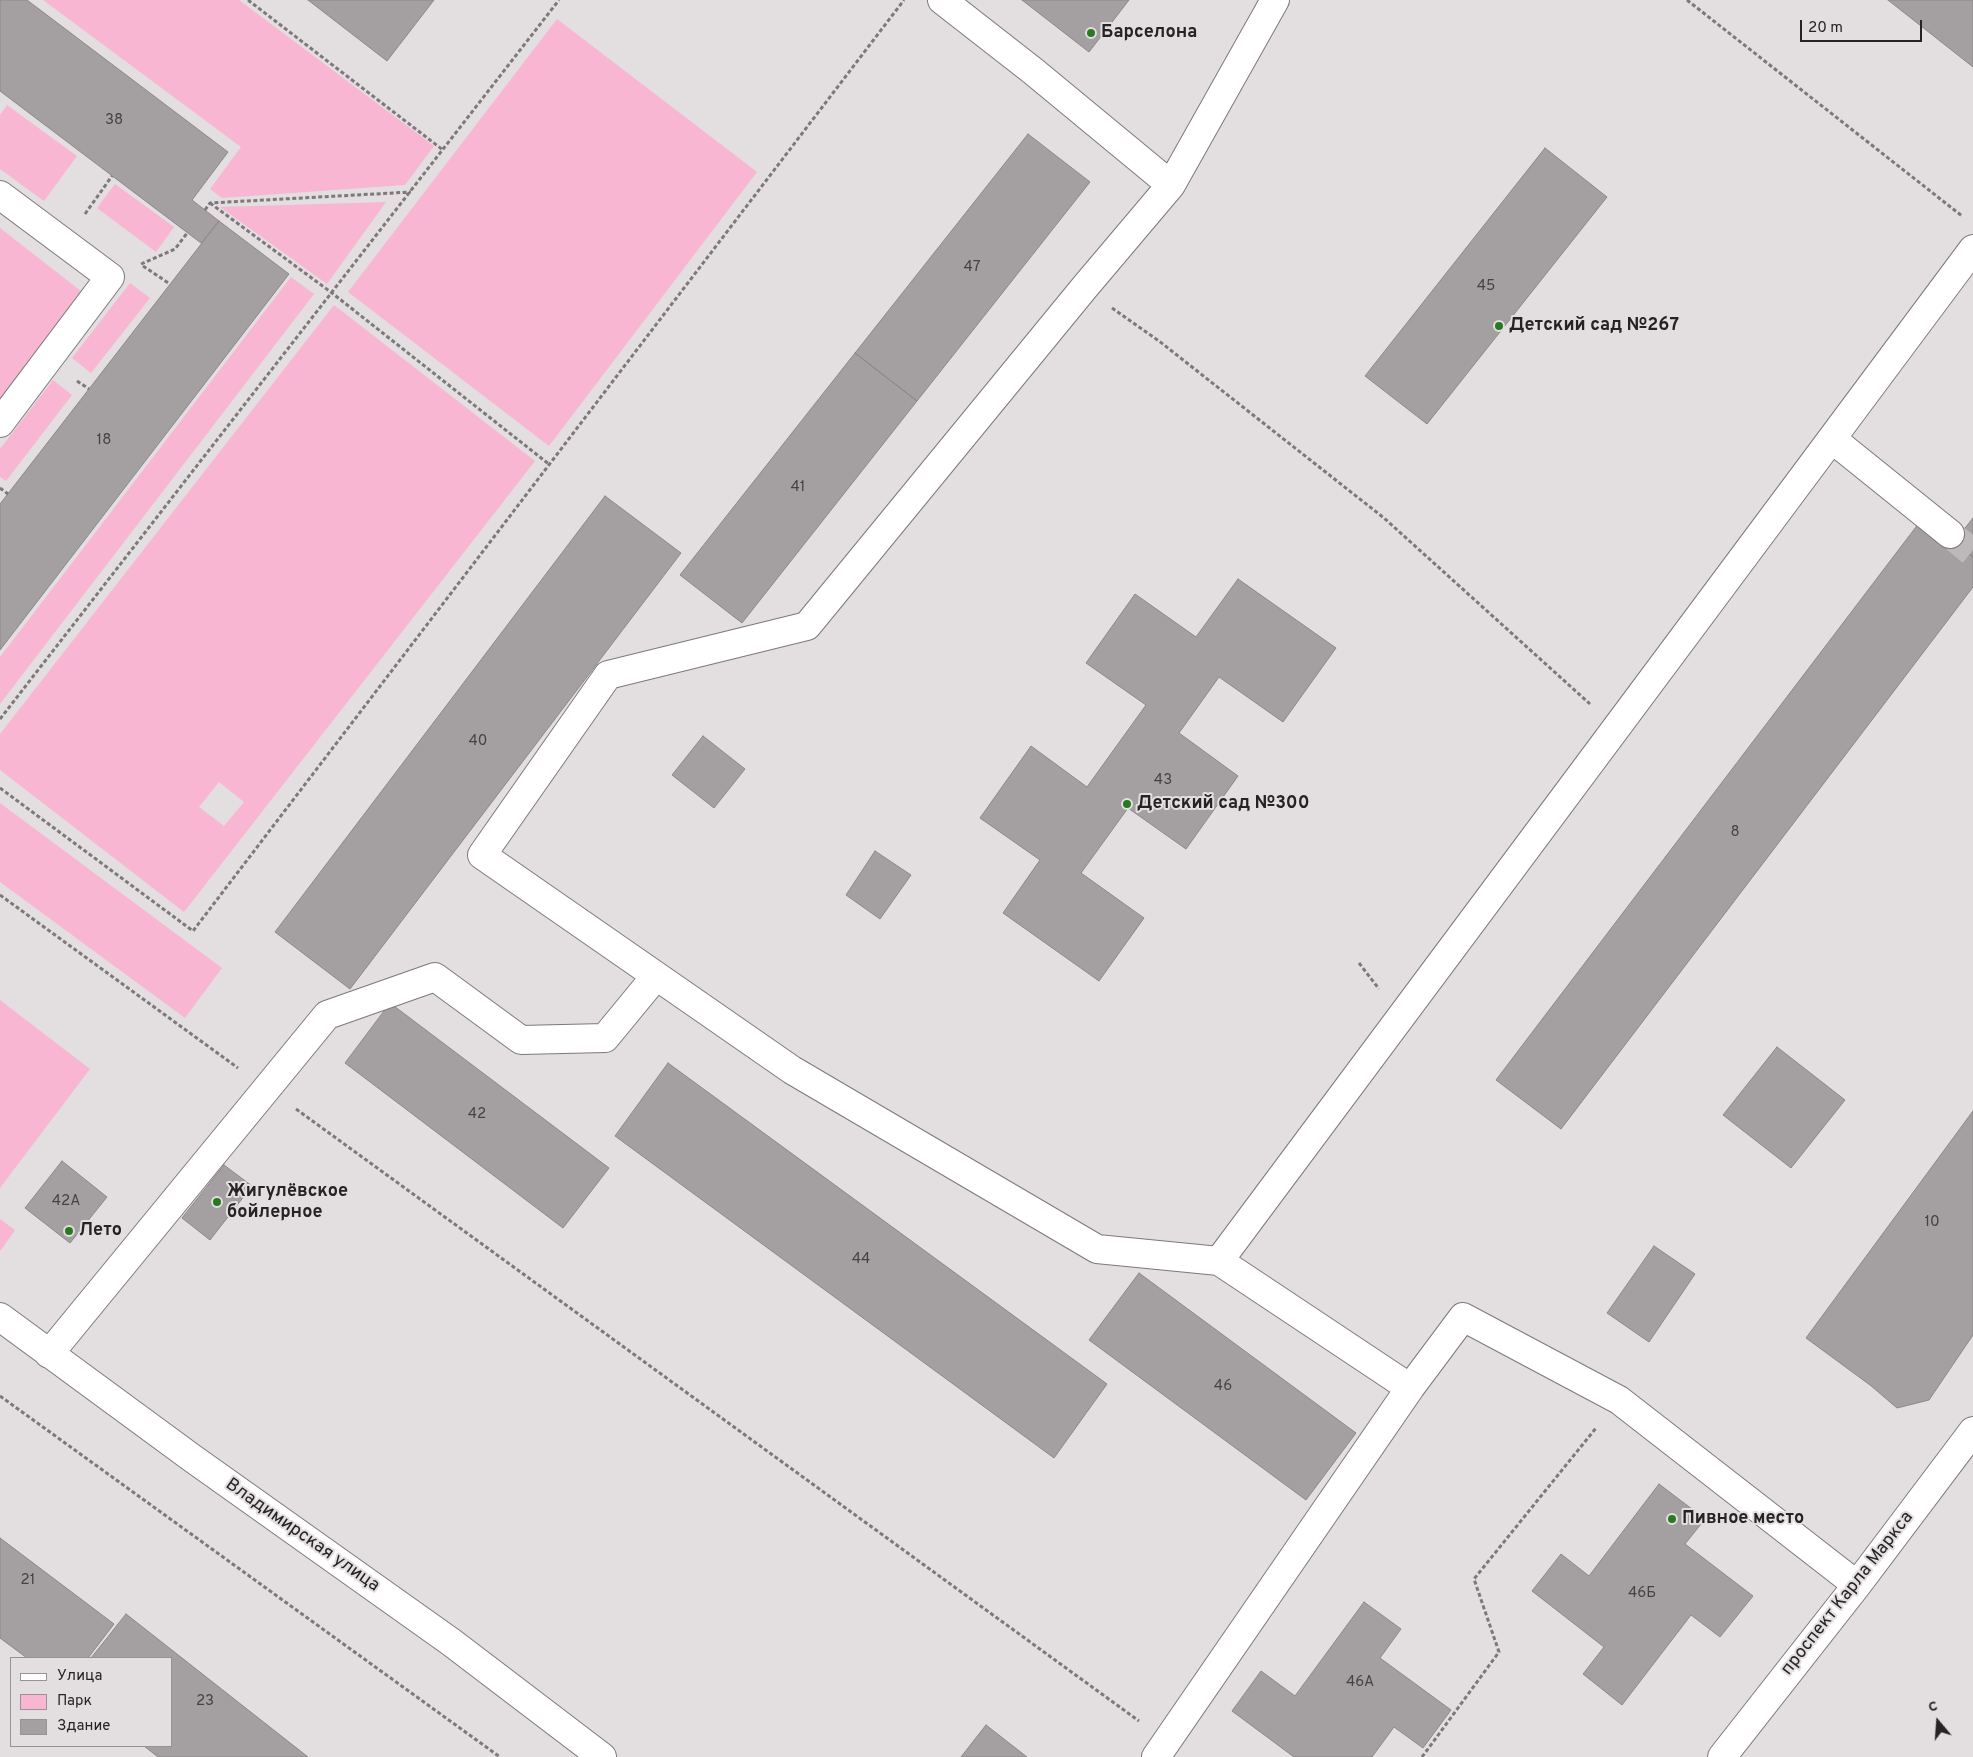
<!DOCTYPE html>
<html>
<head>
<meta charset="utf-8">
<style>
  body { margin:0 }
  #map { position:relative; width:1973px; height:1757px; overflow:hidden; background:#e3dee0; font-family:Overpass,sans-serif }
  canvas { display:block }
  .legend { position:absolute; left:10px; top:1657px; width:162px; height:90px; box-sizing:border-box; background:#e3dee0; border:1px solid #979395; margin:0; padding:6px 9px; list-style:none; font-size:15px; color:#252324 }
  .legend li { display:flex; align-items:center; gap:10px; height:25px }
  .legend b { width:25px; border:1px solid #979395 }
  .north { position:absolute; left:1913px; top:1697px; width:50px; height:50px; -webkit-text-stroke:4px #e3dee0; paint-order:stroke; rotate:342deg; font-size:14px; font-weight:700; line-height:20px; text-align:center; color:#252324 }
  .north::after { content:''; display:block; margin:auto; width:18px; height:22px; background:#252324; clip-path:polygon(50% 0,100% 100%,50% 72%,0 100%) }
  .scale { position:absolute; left:1800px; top:20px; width:122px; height:22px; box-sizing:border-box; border:2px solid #252324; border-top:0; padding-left:6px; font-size:15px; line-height:18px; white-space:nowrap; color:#252324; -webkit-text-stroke:4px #e3dee0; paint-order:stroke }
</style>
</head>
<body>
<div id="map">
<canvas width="1973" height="1757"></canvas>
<ul class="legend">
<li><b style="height:6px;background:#fff"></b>Улица</li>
<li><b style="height:14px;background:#f8b6d2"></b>Парк</li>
<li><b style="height:14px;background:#a49fa1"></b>Здание</li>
</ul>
<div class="north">С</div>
<div class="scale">20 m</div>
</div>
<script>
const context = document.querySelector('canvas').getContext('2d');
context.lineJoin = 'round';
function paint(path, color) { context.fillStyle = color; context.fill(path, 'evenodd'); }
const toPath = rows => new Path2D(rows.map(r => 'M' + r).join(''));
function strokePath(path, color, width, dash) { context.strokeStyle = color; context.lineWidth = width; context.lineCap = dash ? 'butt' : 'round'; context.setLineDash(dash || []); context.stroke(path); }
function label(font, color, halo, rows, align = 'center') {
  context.font = font + ' Overpass,sans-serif'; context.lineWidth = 4; context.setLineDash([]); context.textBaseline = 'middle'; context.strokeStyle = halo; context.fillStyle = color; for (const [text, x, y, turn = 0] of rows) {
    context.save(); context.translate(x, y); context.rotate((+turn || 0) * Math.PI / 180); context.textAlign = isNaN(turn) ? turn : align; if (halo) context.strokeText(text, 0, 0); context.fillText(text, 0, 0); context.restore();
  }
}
const green = toPath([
  [43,0,239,0,434,146,405,185,222,198,210,189,241,147],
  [557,19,757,172,549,446,348,292],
  [7,105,77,156,44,201,0,169,0,115],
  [115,184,174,227,156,252,97,208],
  [386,202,327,284,220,207],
  [0,228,86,295,0,405],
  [291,277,314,294,0,704,0,657],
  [130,283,150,298,91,373,72,358],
  [334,305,535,461,184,912,0,770,0,734],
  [219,782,244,802,224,826,199,807],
  [53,380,72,395,6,481,0,477,0,449],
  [0,803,222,968,185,1018,0,882],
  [0,1000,90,1069,0,1188],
  [0,1219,15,1230,1,1250,0,1250]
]);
const building = toPath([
  [0,0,27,0,228,152,192,200,219,221,201,243,0,91,0,0],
  [308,0,434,0,387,61,308,0],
  [1022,0,1129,0,1089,52,1022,0],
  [1888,0,1973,0,1973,67,1888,0],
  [1028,134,1090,182,917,401,855,353,1028,134],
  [1545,148,1607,197,1427,424,1365,376,1545,148],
  [219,221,289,274,0,650,0,504,219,221],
  [855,353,917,401,742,623,680,575,855,353],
  [605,496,681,553,350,989,275,932,605,496],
  [1973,518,1973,557,1954,542,1973,518],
  [1922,519,1973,557,1973,587,1561,1129,1496,1080,1922,519],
  [1238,579,1336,648,1283,722,1219,677,1179,733,1238,776,1186,849,1128,808,1081,873,1144,918,1099,981,1003,913,1040,860,980,818,1031,746,1087,787,1146,705,1086,663,1135,594,1196,637,1238,579],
  [703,736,745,769,714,808,672,775,703,736],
  [875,851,911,875,880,919,846,895,875,851],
  [390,1003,609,1168,563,1228,345,1063,390,1003],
  [1777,1047,1845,1100,1791,1168,1723,1115,1777,1047],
  [668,1063,1107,1384,1054,1458,615,1136,668,1063],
  [1973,1111,1973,1335,1929,1400,1897,1408,1870,1385,1806,1338,1973,1111],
  [62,1161,107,1197,70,1243,25,1208,62,1161],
  [224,1165,252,1186,210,1240,182,1218,224,1165],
  [1654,1246,1695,1274,1649,1342,1607,1313,1654,1246],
  [1139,1273,1356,1433,1306,1500,1089,1340,1139,1273],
  [1659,1484,1705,1519,1685,1544,1753,1596,1720,1637,1691,1615,1622,1705,1583,1674,1604,1647,1532,1591,1561,1554,1589,1576,1659,1484],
  [0,1538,114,1624,88,1658,27,1658,0,1638,0,1538],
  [1364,1602,1401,1629,1380,1658,1451,1710,1423,1748,1394,1727,1372,1757,1294,1757,1232,1711,1261,1671,1295,1696,1364,1602],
  [126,1614,308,1757,158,1757,144,1746,171,1746,171,1658,91,1658,126,1614],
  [986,1725,1027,1757,961,1757,986,1725]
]);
const minorTunnel = toPath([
  [1950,534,1973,553]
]);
const path = toPath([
  [248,0,443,150],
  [1687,0,1962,216],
  [210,203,332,293,550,465],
  [205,210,210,203,411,192],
  [85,214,112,176],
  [141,264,175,249,188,232],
  [143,266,170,284],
  [1112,308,1159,341,1384,518,1590,704],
  [77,381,89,389],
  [0,488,8,494],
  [0,719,559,0],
  [0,788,193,931,904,0],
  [0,895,238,1068],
  [1359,963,1379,989],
  [296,1109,1139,1721],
  [0,1396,500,1757],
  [1422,1757,1499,1652,1474,1579,1596,1428]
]);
const minor = toPath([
  [942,0,1033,71,1171,185],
  [1275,0,1171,185,1084,288,807,626,608,675,482,855,792,1070,1097,1249,1219,1261,1973,249],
  [0,195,110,277,0,423],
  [1832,439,1950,534],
  [1219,1261,1410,1388,1463,1317,1619,1400,1857,1585],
  [0,1317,192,1458,451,1642,602,1757],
  [49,1354,327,1015,435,977,521,1040,605,1038,656,976],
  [1156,1757,1410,1388],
  [1722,1757,1857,1585,1973,1431]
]);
const markers = [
  [1091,33,5,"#297922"],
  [1499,326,5,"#297922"],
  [1127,804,5,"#297922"],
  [217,1202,5,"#297922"],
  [69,1231,5,"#297922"],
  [1672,1519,5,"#297922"]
];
const numberNames = [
  ["38",114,121],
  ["47",972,268],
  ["45",1486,287],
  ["18",104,441],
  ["41",798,488],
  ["40",478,742],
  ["43",1163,781],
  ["8",1735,833],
  ["42",477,1115],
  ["42А",66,1202],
  ["10",1932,1223],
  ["44",861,1260],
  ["46",1223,1387],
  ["21",28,1581],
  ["46Б",1642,1594],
  ["46А",1360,1683],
  ["23",205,1702]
];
const poiNames = [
  ["Барселона",1101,33],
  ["Детский сад №267",1509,326],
  ["Детский сад №300",1137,804],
  ["Жигулёвское",227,1192],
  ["бойлерное",227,1213],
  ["Лето",79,1231],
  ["Пивное место",1682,1519]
];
const streetNames = [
  ["Владимирская улица",302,1536,35],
  ["проспект Карла Маркса",1848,1594,-52]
];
paint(green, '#f8b6d2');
paint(building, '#a49fa1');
strokePath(building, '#8c8789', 1);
strokePath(minorTunnel, '#bdb9ba', 28, [28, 14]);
strokePath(minor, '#7d797a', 30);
strokePath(path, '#7c797a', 3, [4, 2.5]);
strokePath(minor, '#fff', 28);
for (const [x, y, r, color] of markers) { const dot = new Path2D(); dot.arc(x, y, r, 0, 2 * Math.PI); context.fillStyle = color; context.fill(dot); strokePath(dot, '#e3dee0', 2); }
label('15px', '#454243', null, numberNames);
label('bold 18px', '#252324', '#e3dee0', poiNames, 'left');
label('18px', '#252324', '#e3dee0', streetNames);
</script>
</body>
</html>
